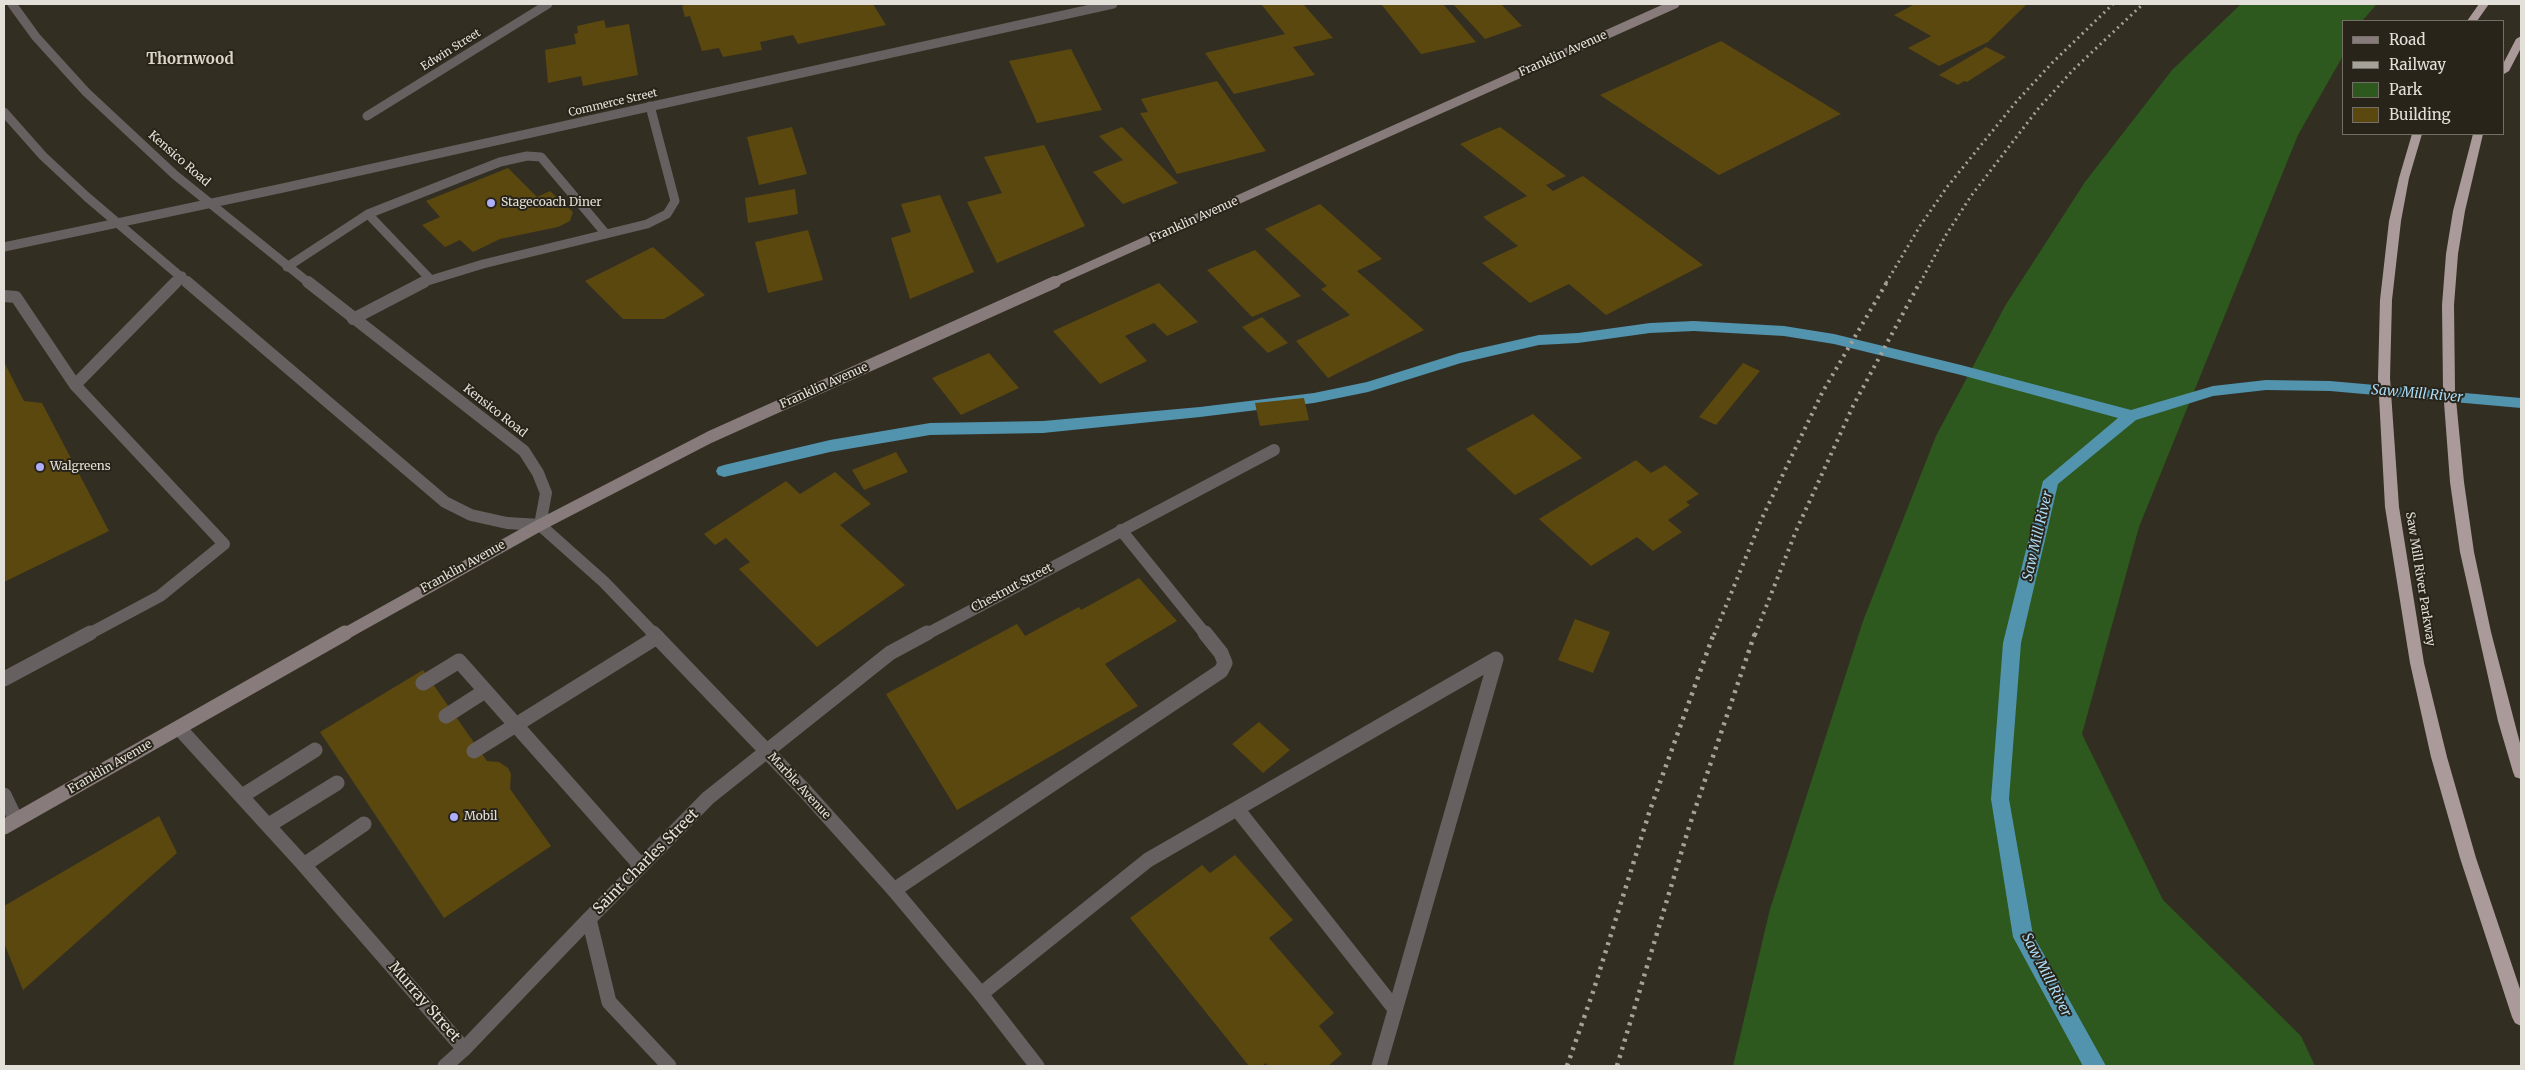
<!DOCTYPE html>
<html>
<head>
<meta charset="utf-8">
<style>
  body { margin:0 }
  #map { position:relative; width:2525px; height:1070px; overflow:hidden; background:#332e22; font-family:Merriweather,serif }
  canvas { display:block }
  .frame { position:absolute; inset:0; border:5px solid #e3e0d9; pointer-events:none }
  .legend { position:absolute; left:2342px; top:20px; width:162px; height:115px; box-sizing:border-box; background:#292419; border:1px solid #736f66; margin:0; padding:6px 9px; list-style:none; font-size:15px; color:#e3e0d9 }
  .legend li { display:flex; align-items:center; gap:10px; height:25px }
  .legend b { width:25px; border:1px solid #736f66 }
</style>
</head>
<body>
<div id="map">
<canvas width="2525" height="1070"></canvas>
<div class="frame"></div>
<ul class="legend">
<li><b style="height:6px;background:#877b7b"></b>Road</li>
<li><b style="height:6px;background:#a5a299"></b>Railway</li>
<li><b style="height:14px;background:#2d581e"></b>Park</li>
<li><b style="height:14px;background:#5b480e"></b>Building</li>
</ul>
</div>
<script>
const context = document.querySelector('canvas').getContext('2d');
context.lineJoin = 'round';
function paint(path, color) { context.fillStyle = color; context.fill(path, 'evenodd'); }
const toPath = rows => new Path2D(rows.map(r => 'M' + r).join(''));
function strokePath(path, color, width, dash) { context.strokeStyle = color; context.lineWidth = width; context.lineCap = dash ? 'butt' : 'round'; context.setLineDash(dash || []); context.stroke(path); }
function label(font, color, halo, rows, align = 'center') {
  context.font = font + ' Merriweather,serif'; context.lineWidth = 4; context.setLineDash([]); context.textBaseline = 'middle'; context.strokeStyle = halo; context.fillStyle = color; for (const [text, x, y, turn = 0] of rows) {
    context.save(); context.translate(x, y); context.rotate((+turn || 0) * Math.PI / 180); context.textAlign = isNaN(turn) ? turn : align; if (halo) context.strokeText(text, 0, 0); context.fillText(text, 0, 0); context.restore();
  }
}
const green = toPath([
  [2241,4,2377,4,2362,21,2344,21,2344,54,2298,135,2139,527,2082,734,2163,900,2301,1036,2315,1066,1733,1066,1770,909,1863,621,1936,436,2005,306,2085,182,2172,70]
]);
const stream = toPath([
  [1694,321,1784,326,1834,334,1961,365,2131,410,2213,386,2266,380,2330,381,2521,398,2521,408,2330,391,2266,390,2213,396,2136,420,2058,484,2021,643,2009,799,2033,935,2106,1066,2083,1066,2013,937,1991,799,2003,643,2043,481,2118,418,1961,375,1834,344,1784,336,1694,331,1650,333,1578,343,1539,345,1461,363,1368,392,1314,403,1200,417,1043,433,930,435,830,452,724,477,718,475,716,471,718,467,724,465,830,440,930,423,1043,421,1200,407,1314,393,1367,382,1459,353,1539,335,1578,333,1650,323,1694,321]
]);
const building = toPath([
  [687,4,873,4,886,25,798,44,793,35,760,42,762,50,723,57,719,48,702,51,690,16,685,17,682,6],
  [1261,4,1303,4,1333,38,1293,47,1315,75,1234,94,1205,53,1285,34],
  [1381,4,1443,4,1476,42,1421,54],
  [1453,4,1501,4,1522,26,1485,39],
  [1915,4,2027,4,1988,42,1939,66,1908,48,1931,36,1894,15],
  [604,20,606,28,629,24,638,75,583,86,581,76,548,83,545,50,576,44,574,34,578,33,577,26],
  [1721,41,1841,114,1719,175,1600,95],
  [1986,47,2006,57,1967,82,1964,81,1958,85,1939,75],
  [1071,49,1102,110,1037,123,1009,61],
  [1217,81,1266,151,1177,174,1140,113,1148,112,1141,99],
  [792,127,807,174,759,185,747,137],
  [1122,127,1178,183,1123,204,1093,172,1123,160,1099,136],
  [1500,127,1566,176,1546,185,1553,191,1583,176,1703,265,1606,315,1569,284,1530,303,1482,263,1518,246,1483,217,1527,196,1460,144],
  [1044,145,1085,226,997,263,967,202,1002,193,984,157],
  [508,168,537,197,550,191,573,212,570,221,558,227,500,239,473,252,460,240,445,247,422,225,440,217,426,201],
  [795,189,798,214,748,223,745,198],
  [940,195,974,272,910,299,891,238,911,232,901,204],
  [1320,204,1382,259,1357,271,1424,330,1328,378,1296,341,1350,315,1321,289,1327,286,1265,229],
  [808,230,823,280,768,293,755,242],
  [653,247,705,295,664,319,623,319,585,281],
  [1255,250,1301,296,1252,317,1207,270],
  [1159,283,1198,322,1167,336,1154,323,1125,336,1147,361,1100,384,1053,331],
  [1262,317,1288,343,1268,353,1242,327],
  [989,353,1019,388,961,415,932,378],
  [4,362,24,401,42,403,109,531,4,582],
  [1743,363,1760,371,1716,425,1699,417],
  [1304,398,1309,420,1260,426,1255,403],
  [1533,414,1582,458,1515,495,1466,449],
  [896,452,908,472,864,490,852,470],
  [1636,460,1651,473,1665,465,1699,494,1686,502,1690,505,1668,520,1682,532,1653,551,1637,537,1591,566,1539,519],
  [835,472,871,504,840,525,905,585,817,647,739,569,750,562,726,538,715,545,704,534,786,481,800,494],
  [1139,578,1177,621,1105,664,1138,706,957,810,886,694,1017,624,1025,636,1079,607,1081,610],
  [1575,619,1610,632,1593,673,1558,660],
  [423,670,487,761,499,762,508,768,511,774,510,789,551,846,444,918,320,732],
  [1259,722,1290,750,1263,773,1232,744],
  [159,816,177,853,23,990,4,943,4,906],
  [1235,855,1293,920,1269,938,1334,1013,1319,1026,1342,1054,1328,1066,1268,1066,1266,1063,1262,1066,1249,1066,1130,918,1202,865,1210,873]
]);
const serviceFar2 = toPath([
  [368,214,430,279],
  [287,267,368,214,500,162,527,156,541,157,606,234],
  [175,283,182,276],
  [421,283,483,264,647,224,667,214,675,201,650,106]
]);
const serviceFar1 = toPath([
  [4,296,16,297,75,385,224,544,160,596,87,635],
  [353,319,424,282],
  [75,385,176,282],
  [1121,530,1206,635]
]);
const service = toPath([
  [4,679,90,633],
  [423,683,459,661,641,866],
  [446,716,485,691],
  [179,728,304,865,364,824],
  [474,751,657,637],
  [4,795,16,820],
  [242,796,315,750],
  [1237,809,1395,1009],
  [269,825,337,783],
  [894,890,1221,671,1225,663,1221,653,1205,633],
  [981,994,1148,860,1496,659,1379,1066],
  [445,1066,464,1049]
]);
const minorFar2 = toPath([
  [367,116,548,4],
  [4,247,283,188,1113,4]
]);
const minorFar1 = toPath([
  [925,635,1274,450]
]);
const minor = toPath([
  [304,865,464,1049,589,919],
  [669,1066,609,1002,589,919,708,798,890,653,927,633]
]);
const tertiaryFar2 = toPath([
  [12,4,36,37,86,92,175,175,309,283],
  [4,112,43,156,87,197,188,283]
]);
const tertiaryFar1 = toPath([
  [187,282,445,502,471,515,507,523,540,525],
  [308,282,524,451,538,473,546,493,540,525],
  [540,525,604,582,655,635]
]);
const tertiary = toPath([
  [653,633,804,790,894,890,981,994,1037,1066]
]);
const secondaryFar2 = toPath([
  [1052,283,1675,4]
]);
const secondaryFar1 = toPath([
  [343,635,540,525,710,437,1055,282]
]);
const secondary = toPath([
  [4,827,345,633]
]);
const trunk = toPath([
  [2479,4,2489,4,2477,21,2467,21,2479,4],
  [2521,36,2521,48,2509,71,2504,74,2504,62,2516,39,2521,36],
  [2412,134,2422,134,2409,178,2401,221,2392,300,2390,378,2399,507,2424,663,2447,757,2476,858,2521,992,2521,1026,2515,1023,2512,1017,2460,858,2431,757,2410,663,2385,507,2378,378,2380,300,2389,221,2399,178,2412,134],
  [2473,134,2483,134,2465,211,2458,254,2454,305,2455,389,2464,482,2474,552,2491,632,2521,747,2521,779,2515,777,2513,772,2498,721,2460,552,2450,482,2443,389,2442,305,2446,254,2453,211,2473,134]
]);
const railFar2 = toPath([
  [1886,283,1920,226,1947,187,2016,102,2052,63,2113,4],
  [1920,283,1946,235,1971,196,2038,109,2073,70,2143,4]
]);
const railFar1 = toPath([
  [1714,635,1762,518,1822,393,1887,282],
  [1755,635,1796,531,1853,406,1920,282]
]);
const rail = toPath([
  [1567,1066,1593,992,1650,810,1714,633],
  [1617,1066,1689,827,1755,633]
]);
const markers = [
  [491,203,5,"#afaefa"],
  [40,467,5,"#afaefa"],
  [454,817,5,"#afaefa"]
];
const farStreetnames = [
  ["Edwin Street",451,50,-32],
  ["Commerce Street",613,103,-13]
];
const streetNames = [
  ["Franklin Avenue",1563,54,-24],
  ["Kensico Road",179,159,41],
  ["Franklin Avenue",1194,220,-24],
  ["Franklin Avenue",824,386,-24],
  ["Kensico Road",495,411,38],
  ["Franklin Avenue",463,567,-29],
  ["Saw Mill River Parkway",2420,579,81],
  ["Chestnut Street",1012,588,-28],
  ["Franklin Avenue",110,767,-30],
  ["Marble Avenue",799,786,47]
];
const poiNames = [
  ["Stagecoach Diner",501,203],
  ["Walgreens",50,467],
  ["Mobil",464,817]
];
const waterNames = [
  ["Saw Mill River",2417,394,5],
  ["Saw Mill River",2038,536,-77],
  ["Saw Mill River",2046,975,63]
];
const farDistrictnames = [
  ["Thornwood",190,60]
];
const nearStreetnames = [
  ["Saint Charles Street",646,862,-45],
  ["Murray Street",424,1002,49]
];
paint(green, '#2d581e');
paint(stream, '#5293ad');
paint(building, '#5b480e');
strokePath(serviceFar2, '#676060', 9);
strokePath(serviceFar1, '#676060', 12);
strokePath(service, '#676060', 15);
strokePath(minorFar2, '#676060', 9);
strokePath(minorFar1, '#676060', 12);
strokePath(minor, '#676060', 15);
strokePath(tertiaryFar2, '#676060', 9);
strokePath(tertiaryFar1, '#676060', 12);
strokePath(tertiary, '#676060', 15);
strokePath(secondaryFar2, '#877b7b', 9);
strokePath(secondaryFar1, '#877b7b', 12);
strokePath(secondary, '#877b7b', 15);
paint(trunk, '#aa9a9a');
strokePath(railFar2, '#a5a299', 3, [2, 4]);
strokePath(railFar1, '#a5a299', 4, [2.5, 5]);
strokePath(rail, '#a5a299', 4.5, [3, 5.5]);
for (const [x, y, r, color] of markers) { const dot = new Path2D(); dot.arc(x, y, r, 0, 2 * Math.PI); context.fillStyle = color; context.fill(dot); strokePath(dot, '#292419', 2); }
label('11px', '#e3e0d9', '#292419', farStreetnames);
label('12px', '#e3e0d9', '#292419', streetNames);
label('12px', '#e3e0d9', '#292419', poiNames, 'left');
label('italic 14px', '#abdcf7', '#292419', waterNames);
label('bold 15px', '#dbd5c6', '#292419', farDistrictnames);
label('15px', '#e3e0d9', '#292419', nearStreetnames);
</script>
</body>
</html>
